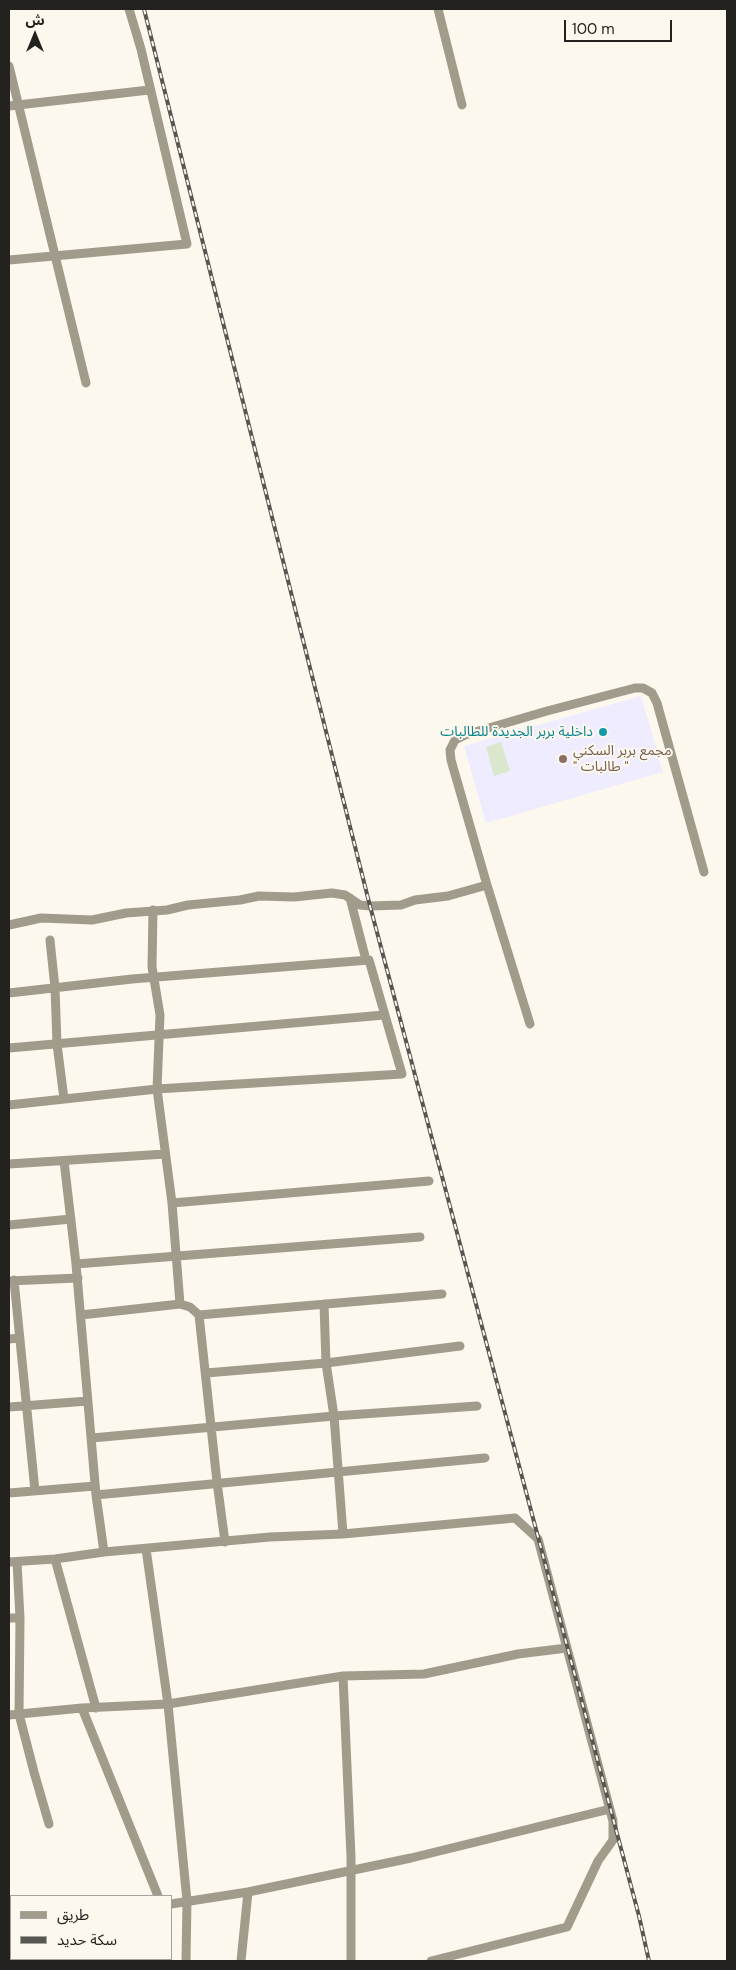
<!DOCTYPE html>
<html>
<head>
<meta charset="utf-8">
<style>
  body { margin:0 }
  #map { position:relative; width:736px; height:1970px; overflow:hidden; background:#fcf8ee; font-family:"DM Sans","Noto Sans Arabic",sans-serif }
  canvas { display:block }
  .frame { position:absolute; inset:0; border:10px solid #23221f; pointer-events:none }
  .legend { position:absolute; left:10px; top:1895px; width:162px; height:65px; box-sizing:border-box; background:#fcf8ee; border:1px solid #a5a29b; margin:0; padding:6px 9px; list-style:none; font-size:15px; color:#23221f }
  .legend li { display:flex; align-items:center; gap:10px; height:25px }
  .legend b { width:25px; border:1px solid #a5a29b }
  .north { position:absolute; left:10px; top:10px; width:50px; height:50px; -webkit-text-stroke:4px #fcf8ee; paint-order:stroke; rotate:0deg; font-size:14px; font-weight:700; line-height:20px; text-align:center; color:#23221f }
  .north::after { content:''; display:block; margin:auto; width:18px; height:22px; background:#23221f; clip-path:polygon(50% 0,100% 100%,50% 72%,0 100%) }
  .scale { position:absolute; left:564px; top:20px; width:108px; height:22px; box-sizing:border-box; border:2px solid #23221f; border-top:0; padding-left:6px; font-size:15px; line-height:18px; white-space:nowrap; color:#23221f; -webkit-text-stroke:4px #fcf8ee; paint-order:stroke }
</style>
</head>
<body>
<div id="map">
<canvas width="736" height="1970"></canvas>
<div class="frame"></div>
<ul class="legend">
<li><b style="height:6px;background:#a19b8b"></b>طريق</li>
<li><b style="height:6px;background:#575651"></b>سكة حديد</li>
</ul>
<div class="north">ش</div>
<div class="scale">100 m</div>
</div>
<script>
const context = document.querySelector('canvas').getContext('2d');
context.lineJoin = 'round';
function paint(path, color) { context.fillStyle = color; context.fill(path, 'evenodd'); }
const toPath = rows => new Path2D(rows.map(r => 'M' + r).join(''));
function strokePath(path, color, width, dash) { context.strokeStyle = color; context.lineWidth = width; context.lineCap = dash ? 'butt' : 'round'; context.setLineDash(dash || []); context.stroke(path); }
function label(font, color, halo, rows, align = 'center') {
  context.font = font + ' "DM Sans","Noto Sans Arabic",sans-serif'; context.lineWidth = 4; context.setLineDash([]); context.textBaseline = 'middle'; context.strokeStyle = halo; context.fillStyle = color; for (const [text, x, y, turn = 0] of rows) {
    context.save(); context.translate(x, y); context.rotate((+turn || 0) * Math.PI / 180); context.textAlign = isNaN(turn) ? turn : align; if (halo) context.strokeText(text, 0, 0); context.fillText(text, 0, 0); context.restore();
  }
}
const education = toPath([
  [641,696,663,772,486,823,464,746]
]);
const green = toPath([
  [501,742,510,771,494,776,486,747]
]);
const minor = toPath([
  [438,9,462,105],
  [9,66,86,383],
  [9,106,149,90],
  [9,260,187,244,141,49,129,9],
  [350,898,366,960],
  [153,910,152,967,160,1015,157,1089,172,1203,180,1304],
  [9,925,41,918,92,920,126,913,167,910,188,905,240,900,259,896,294,897,332,893,345,895,360,905,370,906,401,905,415,900,448,896,487,885],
  [50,940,55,988,57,1044,64,1099],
  [9,993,132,979,369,960,402,1074,157,1089,9,1105],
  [530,1024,487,885,451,760,450,750,455,740,465,735,547,711,635,688,643,688,652,693,657,703,704,872],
  [9,1048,384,1015],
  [64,1161,76,1264,96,1495,104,1552],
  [9,1164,165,1154],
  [172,1203,429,1181],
  [9,1225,71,1219],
  [76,1264,420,1237],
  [14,1280,35,1491],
  [9,1281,78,1278],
  [324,1304,326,1363,334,1416,343,1534],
  [81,1315,180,1304,190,1307,199,1315,217,1482,225,1542],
  [199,1315,442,1294],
  [9,1339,20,1338],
  [206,1373,326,1363,460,1346],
  [9,1407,88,1401],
  [92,1438,334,1416,477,1406],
  [9,1493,95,1486],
  [96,1495,485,1458],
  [146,1549,168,1704,187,1901,186,1961],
  [55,1559,96,1708],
  [9,1562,55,1559,104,1552,270,1537,343,1534,515,1518,538,1539,613,1821,613,1840,598,1861,567,1927,431,1961],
  [17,1562,20,1618,19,1714,34,1772,49,1824],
  [9,1618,20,1618],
  [343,1676,424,1674,518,1654,567,1648],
  [82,1708,158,1896],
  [9,1715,82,1708,168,1704,343,1676,351,1857,351,1961],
  [171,1904,248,1892,411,1858,610,1809],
  [9,1936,11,1936],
  [87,1959,87,1961],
  [241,1961,248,1892]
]);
const rail = toPath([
  [144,9,370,906,639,1916,649,1961]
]);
const markers = [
  [603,732,5,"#0f9aa8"],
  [563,759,5,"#8d6e63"]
];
const cultureNames = [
  ["داخلية بربر الجديدة للطالبات",593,732]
];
const educationNames = [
  ["مجمع بربر السكني",573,751],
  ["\" طالبات \"",573,767]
];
paint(education, '#eeecfe');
paint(green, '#dbe7cc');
strokePath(minor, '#a19b8b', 9);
strokePath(rail, '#575651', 4);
strokePath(rail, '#fcf8ee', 2, [5.5]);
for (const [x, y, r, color] of markers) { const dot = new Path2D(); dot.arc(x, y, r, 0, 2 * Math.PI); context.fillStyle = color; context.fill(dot); strokePath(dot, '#fcf8ee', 2); }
label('14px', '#0d838f', '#fcf8ee', cultureNames, 'right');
label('14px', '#785e54', '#fcf8ee', educationNames, 'left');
</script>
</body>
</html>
